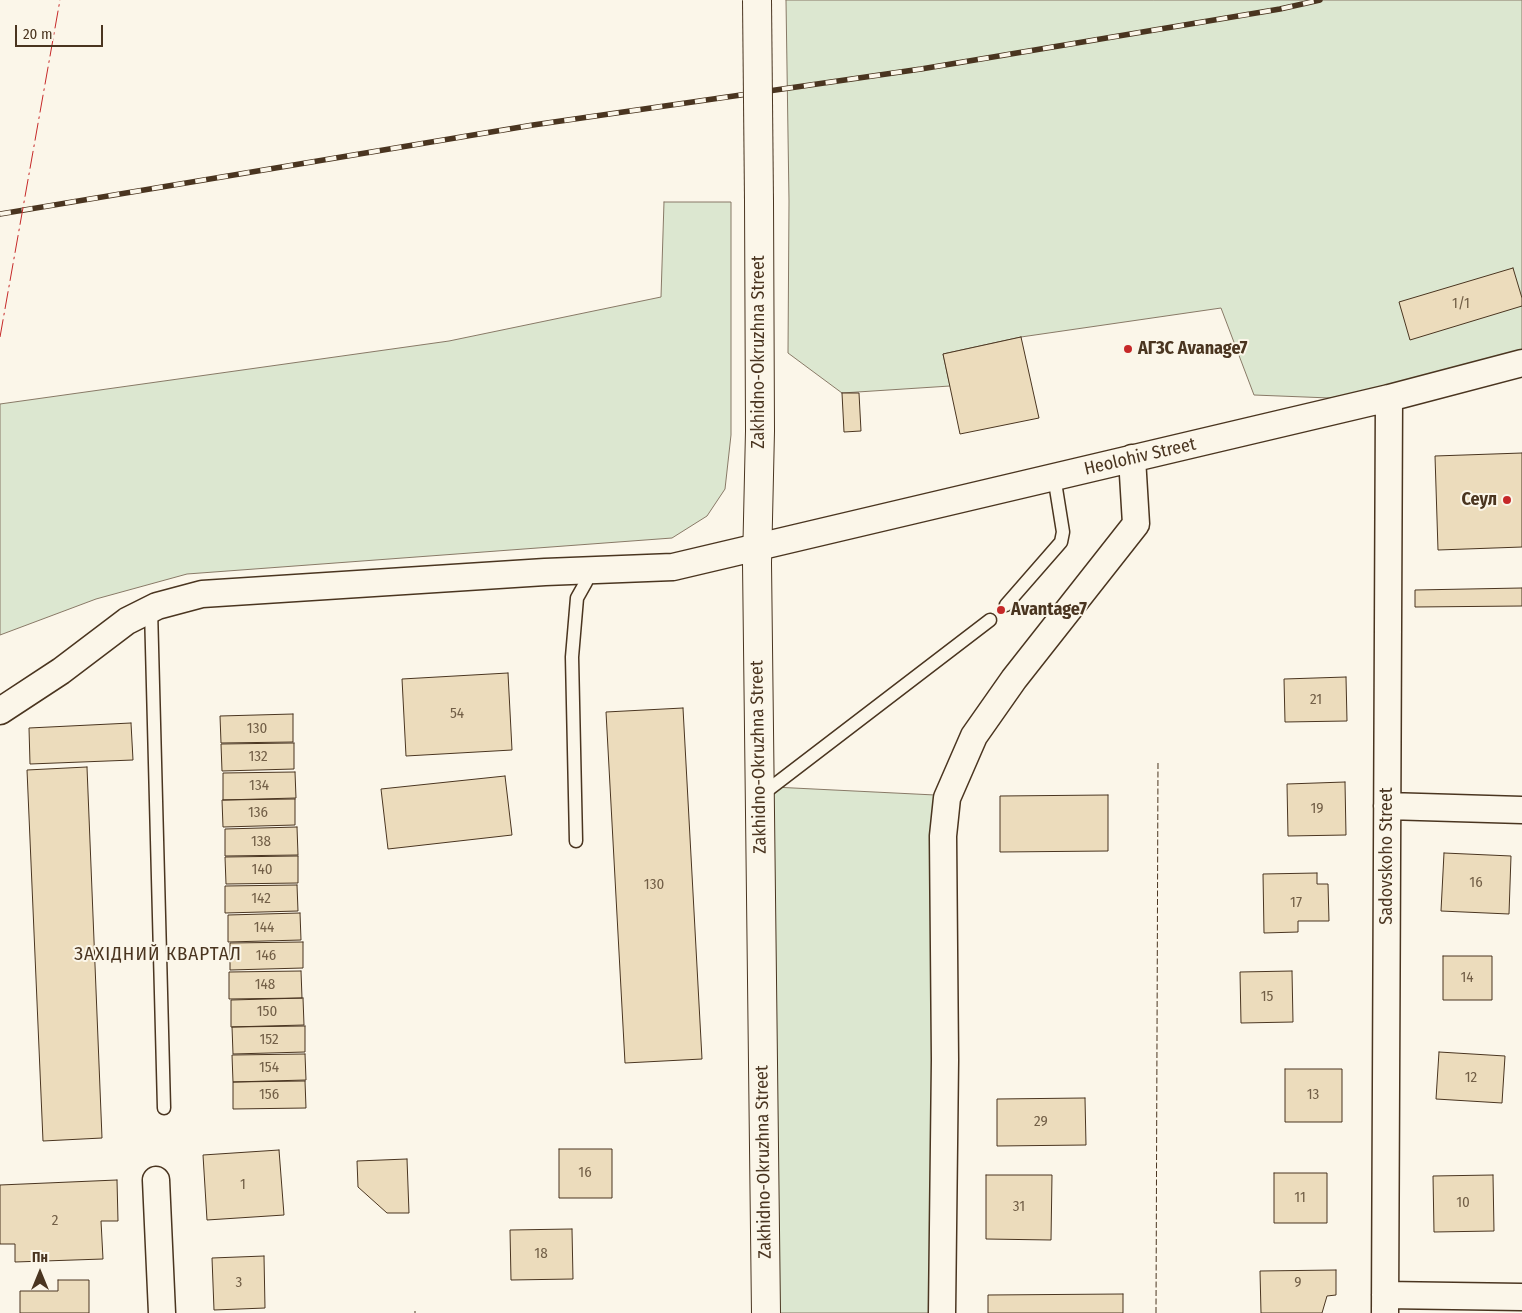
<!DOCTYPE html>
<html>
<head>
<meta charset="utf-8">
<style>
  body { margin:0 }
  #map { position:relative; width:1522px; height:1313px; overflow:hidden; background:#fbf6e9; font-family:"Fira Sans Condensed",sans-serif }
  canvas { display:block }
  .north { position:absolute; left:15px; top:1248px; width:50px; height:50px; -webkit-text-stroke:4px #fbf6e9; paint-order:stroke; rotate:0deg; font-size:14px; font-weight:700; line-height:20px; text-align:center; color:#4a3520 }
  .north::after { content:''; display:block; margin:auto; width:18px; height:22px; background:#4a3520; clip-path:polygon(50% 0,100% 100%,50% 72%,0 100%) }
  .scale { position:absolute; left:15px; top:25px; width:88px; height:22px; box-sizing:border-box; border:2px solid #4a3520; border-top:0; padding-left:6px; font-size:15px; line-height:18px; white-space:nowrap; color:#4a3520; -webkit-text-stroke:4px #fbf6e9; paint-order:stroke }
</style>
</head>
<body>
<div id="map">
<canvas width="1522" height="1313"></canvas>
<div class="north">Пн</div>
<div class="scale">20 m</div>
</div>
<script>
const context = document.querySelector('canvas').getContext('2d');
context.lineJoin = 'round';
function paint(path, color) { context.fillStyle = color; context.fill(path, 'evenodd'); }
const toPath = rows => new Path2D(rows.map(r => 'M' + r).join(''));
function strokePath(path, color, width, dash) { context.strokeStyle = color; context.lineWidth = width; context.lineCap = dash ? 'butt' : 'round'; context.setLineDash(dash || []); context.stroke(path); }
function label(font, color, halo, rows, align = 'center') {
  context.font = font + ' "Fira Sans Condensed",sans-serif'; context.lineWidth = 4; context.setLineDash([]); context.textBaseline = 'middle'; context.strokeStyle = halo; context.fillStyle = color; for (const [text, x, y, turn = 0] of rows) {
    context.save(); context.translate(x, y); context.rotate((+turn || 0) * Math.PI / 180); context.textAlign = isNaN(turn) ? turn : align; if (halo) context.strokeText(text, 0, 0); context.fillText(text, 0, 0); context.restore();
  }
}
const green = toPath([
  [786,0,1522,0,1522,351,1386,387,1330,398,1254,395,1221,308,1021,337,943,354,950,386,842,393,788,353,789,201,786,0],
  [664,202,731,202,731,435,725,489,707,516,672,538,187,574,96,599,0,635,0,404,449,341,661,297,664,202],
  [773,787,935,795,930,1313,779,1313,773,787]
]);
const building = toPath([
  [1513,268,1522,298,1522,306,1410,340,1399,302,1513,268],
  [1021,337,1039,418,960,434,943,354,1021,337],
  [842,393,859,393,861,431,844,432,842,393],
  [1522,453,1522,547,1438,550,1435,456,1522,453],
  [1522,588,1522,606,1415,607,1415,590,1522,588],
  [508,673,512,750,406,756,402,679,508,673],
  [1346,677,1347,721,1285,722,1284,679,1346,677],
  [683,708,702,1059,625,1063,606,712,683,708],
  [293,714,293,742,221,743,220,716,293,714],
  [131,723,133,760,30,764,29,728,131,723],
  [294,743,294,769,222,771,221,744,294,743],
  [87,767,102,1138,43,1141,27,770,87,767],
  [295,772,296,798,223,800,223,773,295,772],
  [505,776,512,835,388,849,381,789,505,776],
  [1345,782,1346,835,1288,836,1287,784,1345,782],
  [1108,795,1108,851,1000,852,1000,796,1108,795],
  [295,799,295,825,223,827,222,800,295,799],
  [297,827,298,855,225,856,225,829,297,827],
  [1444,853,1511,856,1509,914,1441,911,1444,853],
  [298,856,298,883,226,884,225,857,298,856],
  [1317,873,1317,884,1328,884,1329,921,1298,921,1298,932,1264,933,1263,874,1317,873],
  [297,885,298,911,225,913,225,886,297,885],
  [300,913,301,940,228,942,228,915,300,913],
  [303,942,303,968,230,970,230,943,303,942],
  [1443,956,1492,956,1492,1000,1443,1000,1443,956],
  [301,971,302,998,229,999,229,972,301,971],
  [1292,971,1293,1022,1241,1023,1240,972,1292,971],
  [303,998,304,1025,231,1027,231,1000,303,998],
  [305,1026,305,1052,233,1054,232,1027,305,1026],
  [1439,1052,1505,1056,1502,1103,1436,1099,1439,1052],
  [305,1054,306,1080,233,1082,232,1055,305,1054],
  [1285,1069,1342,1069,1342,1122,1285,1122,1285,1069],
  [305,1081,306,1108,233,1109,233,1082,305,1081],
  [1085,1098,1086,1145,997,1146,997,1099,1085,1098],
  [559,1149,612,1149,612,1198,559,1198,559,1149],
  [279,1150,284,1215,207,1220,203,1155,279,1150],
  [407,1159,409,1213,387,1213,358,1187,357,1161,407,1159],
  [1274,1173,1327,1173,1327,1223,1274,1223,1274,1173],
  [986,1175,1052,1175,1051,1240,986,1239,986,1175],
  [1493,1175,1494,1231,1434,1232,1433,1176,1493,1175],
  [117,1180,118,1221,101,1221,103,1259,15,1262,15,1244,0,1244,0,1185,117,1180],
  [572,1229,573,1279,511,1280,510,1230,572,1229],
  [264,1256,265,1308,214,1310,212,1258,264,1256],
  [1336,1270,1336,1295,1327,1296,1322,1313,1261,1313,1260,1271,1336,1270],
  [58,1280,89,1280,89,1313,20,1313,20,1291,58,1291,58,1280],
  [1123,1294,1123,1313,988,1313,988,1295,1123,1294]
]);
const service = toPath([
  [1006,605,1061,542,1063,532,1054,476],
  [151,609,164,1108],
  [760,796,990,620],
  [576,841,572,657,577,598,586,582,590,570]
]);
const minor = toPath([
  [0,711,61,671,127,621,157,606,202,594,545,572,673,567,1389,398,1522,363],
  [1387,806,1522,810],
  [156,1180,162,1313],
  [1385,1295,1522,1297],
  [942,1313,945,1060,943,836,947,798,974,736,1014,679,1136,524,1132,458],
  [1385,1313,1389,398]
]);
const primary = toPath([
  [759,201,760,431,757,563,766,1313]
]);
const rail = toPath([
  [0,214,533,125,921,69,1280,9,1320,0]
]);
const primaryBridge = toPath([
  [757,0,759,201]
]);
const fence = toPath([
  [415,1311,415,1313],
  [1156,1313,1158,762]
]);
const power = toPath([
  [0,337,60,0]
]);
const markers = [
  [1128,349,5,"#c62828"],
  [1507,500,5,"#c62828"],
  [1001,610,5,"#c62828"]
];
const numberNames = [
  ["1/1",1461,304],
  ["21",1316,700],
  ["54",457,714],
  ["130",257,729],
  ["132",258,757],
  ["134",259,786],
  ["19",1317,809],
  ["136",258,813],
  ["138",261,842],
  ["140",262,870],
  ["16",1476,883],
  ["130",654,885],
  ["142",261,899],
  ["17",1296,903],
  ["144",264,928],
  ["146",266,956],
  ["14",1467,978],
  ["148",265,985],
  ["15",1267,997],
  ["150",267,1012],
  ["152",269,1040],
  ["154",269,1068],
  ["12",1471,1078],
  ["156",269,1095],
  ["13",1313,1095],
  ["29",1041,1122],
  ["16",585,1173],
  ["1",243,1185],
  ["11",1300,1198],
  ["10",1463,1203],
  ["31",1019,1207],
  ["2",55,1221],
  ["18",541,1254],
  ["3",239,1283],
  ["9",1298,1283]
];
const poiNames = [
  ["АГЗС Avanage7",1138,349],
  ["Сеул",1497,500,"right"],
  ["Avantage7",1011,610]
];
const streetNames = [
  ["Zakhidno-Okruzhna Street",759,352,-90],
  ["Heolohiv Street",1140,457,-13],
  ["Zakhidno-Okruzhna Street",759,757,-91],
  ["Sadovskoho Street",1387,856,-90],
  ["Zakhidno-Okruzhna Street",764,1162,-91]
];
const neighbourhoodNames = [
  ["ЗАХІДНИЙ КВАРТАЛ",158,955]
];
paint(green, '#dce7d0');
strokePath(green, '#887966', 1);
paint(building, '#ecdcbc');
strokePath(building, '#4a3520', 1);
strokePath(service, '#4a3520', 15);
strokePath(minor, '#4a3520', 29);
strokePath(primary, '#4a3520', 30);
strokePath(service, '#fbf6e9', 12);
strokePath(minor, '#fbf6e9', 26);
strokePath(primary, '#fbf6e9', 28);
strokePath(rail, '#4a3520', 5.5);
strokePath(rail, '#fbf6e9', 4, [11]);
strokePath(primaryBridge, '#4a3520', 30, []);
strokePath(primaryBridge, '#fbf6e9', 28);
strokePath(fence, '#4a3520', 1, [6, 2.5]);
strokePath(power, '#c62828', 1, [18, 4, 2.5, 4]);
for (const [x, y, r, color] of markers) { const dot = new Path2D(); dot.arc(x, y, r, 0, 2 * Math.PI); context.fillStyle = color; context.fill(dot); strokePath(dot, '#fbf6e9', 2); }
label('15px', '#725f47', null, numberNames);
label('bold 18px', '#4a3520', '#fbf6e9', poiNames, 'left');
label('18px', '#4a3520', '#fbf6e9', streetNames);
context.letterSpacing = '1px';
label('19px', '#4a3520', '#fbf6e9', neighbourhoodNames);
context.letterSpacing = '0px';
</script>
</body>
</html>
